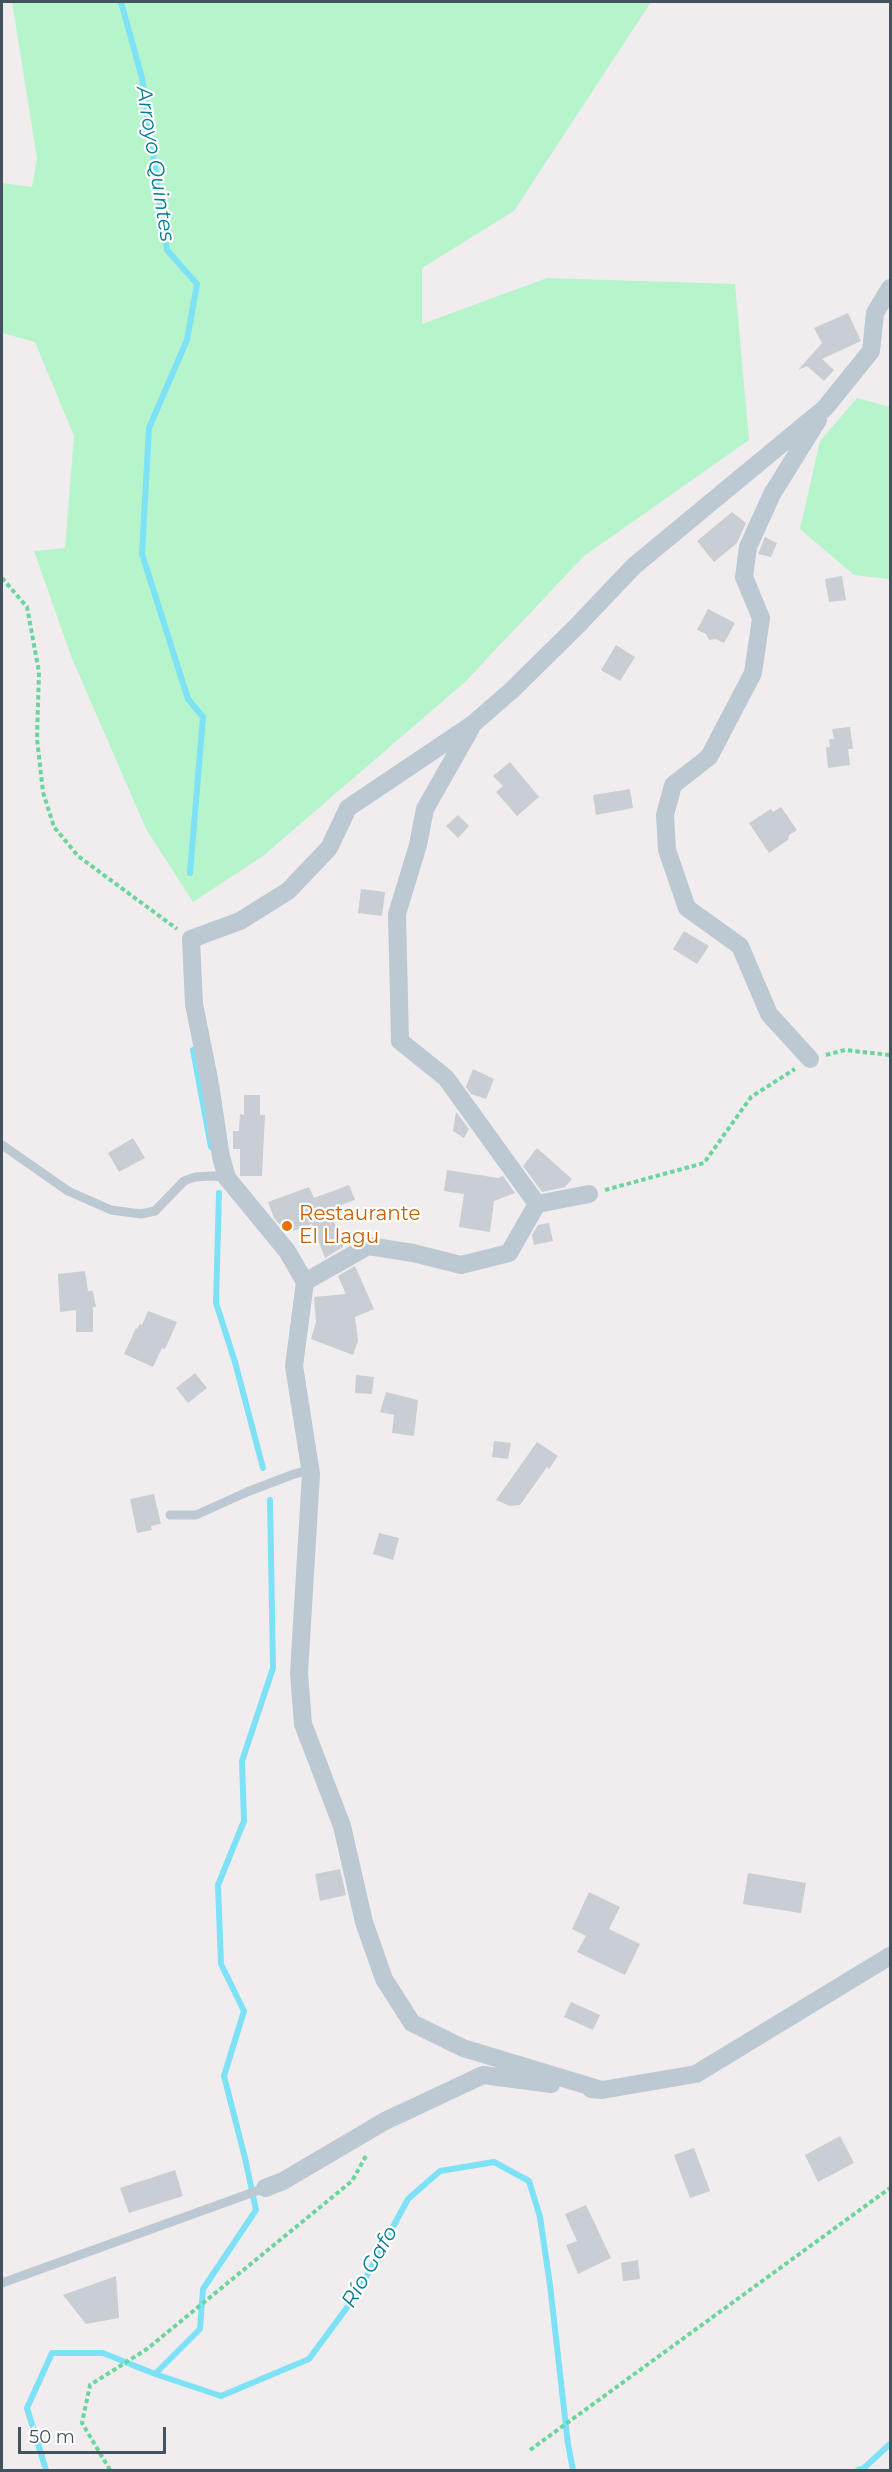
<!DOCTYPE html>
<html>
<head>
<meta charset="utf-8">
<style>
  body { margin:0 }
  #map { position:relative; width:892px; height:2472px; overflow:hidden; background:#f1edee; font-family:Montserrat,sans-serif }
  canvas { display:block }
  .frame { position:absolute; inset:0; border:3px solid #44525e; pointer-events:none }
  .scale { position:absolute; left:18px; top:2427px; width:148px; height:27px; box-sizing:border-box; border:3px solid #44525e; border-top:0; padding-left:8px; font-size:18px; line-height:21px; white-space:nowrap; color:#44525e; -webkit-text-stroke:4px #fff; paint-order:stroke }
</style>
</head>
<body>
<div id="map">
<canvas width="892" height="2472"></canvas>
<div class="frame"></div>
<div class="scale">50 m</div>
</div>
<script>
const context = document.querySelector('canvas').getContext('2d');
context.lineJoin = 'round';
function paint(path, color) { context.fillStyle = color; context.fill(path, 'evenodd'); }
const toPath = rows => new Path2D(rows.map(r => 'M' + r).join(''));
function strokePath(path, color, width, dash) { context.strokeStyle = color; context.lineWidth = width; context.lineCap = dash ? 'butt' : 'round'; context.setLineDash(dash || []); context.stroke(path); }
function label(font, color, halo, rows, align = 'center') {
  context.font = font + ' Montserrat,sans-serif'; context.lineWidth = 4.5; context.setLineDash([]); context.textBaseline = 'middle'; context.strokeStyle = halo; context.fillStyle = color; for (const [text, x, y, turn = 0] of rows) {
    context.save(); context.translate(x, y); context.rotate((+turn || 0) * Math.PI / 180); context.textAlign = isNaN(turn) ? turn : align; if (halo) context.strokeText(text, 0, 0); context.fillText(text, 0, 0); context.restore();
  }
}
const green = toPath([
  [12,2,651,2,514,211,422,268,422,324,547,278,735,284,749,440,584,556,465,682,263,856,193,902,146,829,71,656,34,551,65,548,74,436,35,342,2,333,2,183,32,187,37,158],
  [857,398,890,407,890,579,854,575,800,529,820,441]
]);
const stream = toPath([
  [121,2,142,78,167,250,197,284,187,340,149,428,142,554,188,699,203,717,190,873],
  [193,1050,211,1147],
  [219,1193,216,1303,235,1362,263,1468],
  [155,2374,200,2329,203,2289,256,2210,245,2158,224,2076,244,2011,221,1964,218,1885,244,1821,242,1761,273,1668,270,1500],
  [46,2470,27,2408,52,2353,103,2353,155,2374,221,2396,309,2359,357,2294,408,2199,440,2171,494,2162,529,2181,540,2217,550,2285,568,2444,573,2470],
  [858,2470,864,2468,890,2444]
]);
const building = toPath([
  [848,313,861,341,822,359,834,370,824,381,807,366,798,370,822,343,814,328],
  [732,512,746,523,737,543,714,562,697,541],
  [765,537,777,543,771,557,758,554],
  [842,576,846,600,829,602,825,579],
  [708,609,735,623,724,643,716,639,709,640,706,634,697,630],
  [616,645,635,657,620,681,601,670],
  [850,727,853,749,848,749,850,765,828,768,826,747,830,747,829,739,834,739,832,729],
  [510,762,539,797,517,816,496,792,503,786,493,776],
  [630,789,633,808,596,815,593,795],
  [781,807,797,830,789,835,788,840,769,853,749,823,771,809,773,812],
  [458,815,469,826,458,838,446,826],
  [361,889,385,892,382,916,358,913],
  [684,931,709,946,697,964,673,949],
  [473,1069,494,1079,486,1099,471,1094,466,1087],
  [244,1095,260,1095,260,1115,265,1115,262,1176,240,1176,240,1149,233,1149,233,1131,239,1131,240,1114,244,1115],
  [456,1112,469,1129,464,1138,453,1131],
  [133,1138,145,1158,119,1172,108,1153],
  [537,1148,572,1179,565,1187,542,1192,523,1166],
  [447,1170,498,1178,503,1176,515,1193,494,1201,490,1232,459,1227,464,1194,444,1191],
  [349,1185,355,1200,341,1205,344,1212,332,1216,343,1247,325,1258,312,1224,287,1233,274,1218,268,1202,309,1187,314,1198],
  [549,1223,553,1241,534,1245,532,1235,538,1225],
  [355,1266,374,1309,355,1317,358,1341,353,1355,311,1339,316,1322,314,1297,346,1294,338,1276],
  [85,1271,88,1291,93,1291,96,1307,93,1307,93,1332,76,1332,76,1310,60,1312,58,1274],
  [148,1311,177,1322,165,1349,162,1348,153,1367,124,1354,136,1328,137,1329,140,1324,142,1325],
  [195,1373,207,1388,188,1403,176,1388],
  [356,1375,374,1377,372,1394,355,1393],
  [386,1392,418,1400,414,1436,392,1433,394,1415,380,1412],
  [494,1441,511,1443,508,1459,492,1457],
  [537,1442,558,1456,549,1469,547,1467,520,1505,510,1506,496,1500],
  [154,1494,161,1524,151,1526,152,1530,137,1533,130,1499],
  [379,1533,399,1538,393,1560,373,1554],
  [340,1869,346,1895,320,1901,315,1874],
  [748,1873,806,1883,801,1913,743,1904],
  [589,1892,620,1907,609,1929,640,1944,625,1975,577,1952,586,1936,572,1929],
  [571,2002,600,2015,593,2030,564,2017],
  [840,2136,854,2163,818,2182,805,2155],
  [694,2148,710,2191,690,2198,674,2155],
  [175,2170,183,2196,129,2213,120,2188],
  [586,2205,611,2258,578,2274,566,2245,577,2241,565,2214],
  [638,2260,640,2279,623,2281,621,2263],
  [116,2276,119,2318,86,2324,63,2295]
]);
const path = toPath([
  [2,578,27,607,39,672,37,739,43,792,54,827,78,856,177,929],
  [826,1055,845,1050,890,1055],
  [605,1190,704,1163,751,1097,795,1069],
  [530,2450,890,2188],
  [110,2470,82,2423,90,2385,147,2349,352,2181,367,2154]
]);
const lane = toPath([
  [2,1145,68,1191,111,1210,141,1214,155,1211,184,1181,195,1177,214,1176,227,1178],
  [170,1515,196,1515,247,1492,294,1474,311,1470],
  [2,2283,265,2188]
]);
const street = toPath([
  [471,728,425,809,418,845,397,914,400,1041,446,1078,537,1204],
  [810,1059,769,1014,740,946,687,908,667,850,665,815,673,785,709,757,753,673,761,618,744,577,748,547,772,494,818,420],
  [305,1282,368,1246,413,1253,461,1265,509,1253,537,1204,589,1194],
  [591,2089,602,2090,696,2074,890,1956],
  [602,2090,463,2048,412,2023,384,1979,364,1922,342,1826,303,1724,299,1673,311,1474,294,1366,305,1282,287,1251,227,1178,221,1157,210,1084,194,1004,191,939,240,921,288,891,329,848,348,808,473,724,512,690,576,627,634,566,825,408,871,351,875,313,890,288],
  [265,2188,283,2181,385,2121,483,2075,551,2084]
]);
const markers = [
  [287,1226,6,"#e8710a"]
];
const foodNames = [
  ["Restaurante",299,1214],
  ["El Llagu",299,1237]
];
const waterNames = [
  ["Arroyo Quintes",155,164,81],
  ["Río Gafo",370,2267,-60]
];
paint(green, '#b6f4cc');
strokePath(stream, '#7ee2f6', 6);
paint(building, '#c9cdd4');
strokePath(path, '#6ad69d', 4, [4.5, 3]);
strokePath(lane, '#bcc9d2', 9);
strokePath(street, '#bcc9d2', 18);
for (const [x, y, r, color] of markers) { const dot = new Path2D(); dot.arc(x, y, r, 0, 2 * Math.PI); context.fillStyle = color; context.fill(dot); strokePath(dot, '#fff', 2); }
label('20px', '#c56008', '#fff', foodNames, 'left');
label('italic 21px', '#037b93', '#fff', waterNames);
</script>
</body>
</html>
